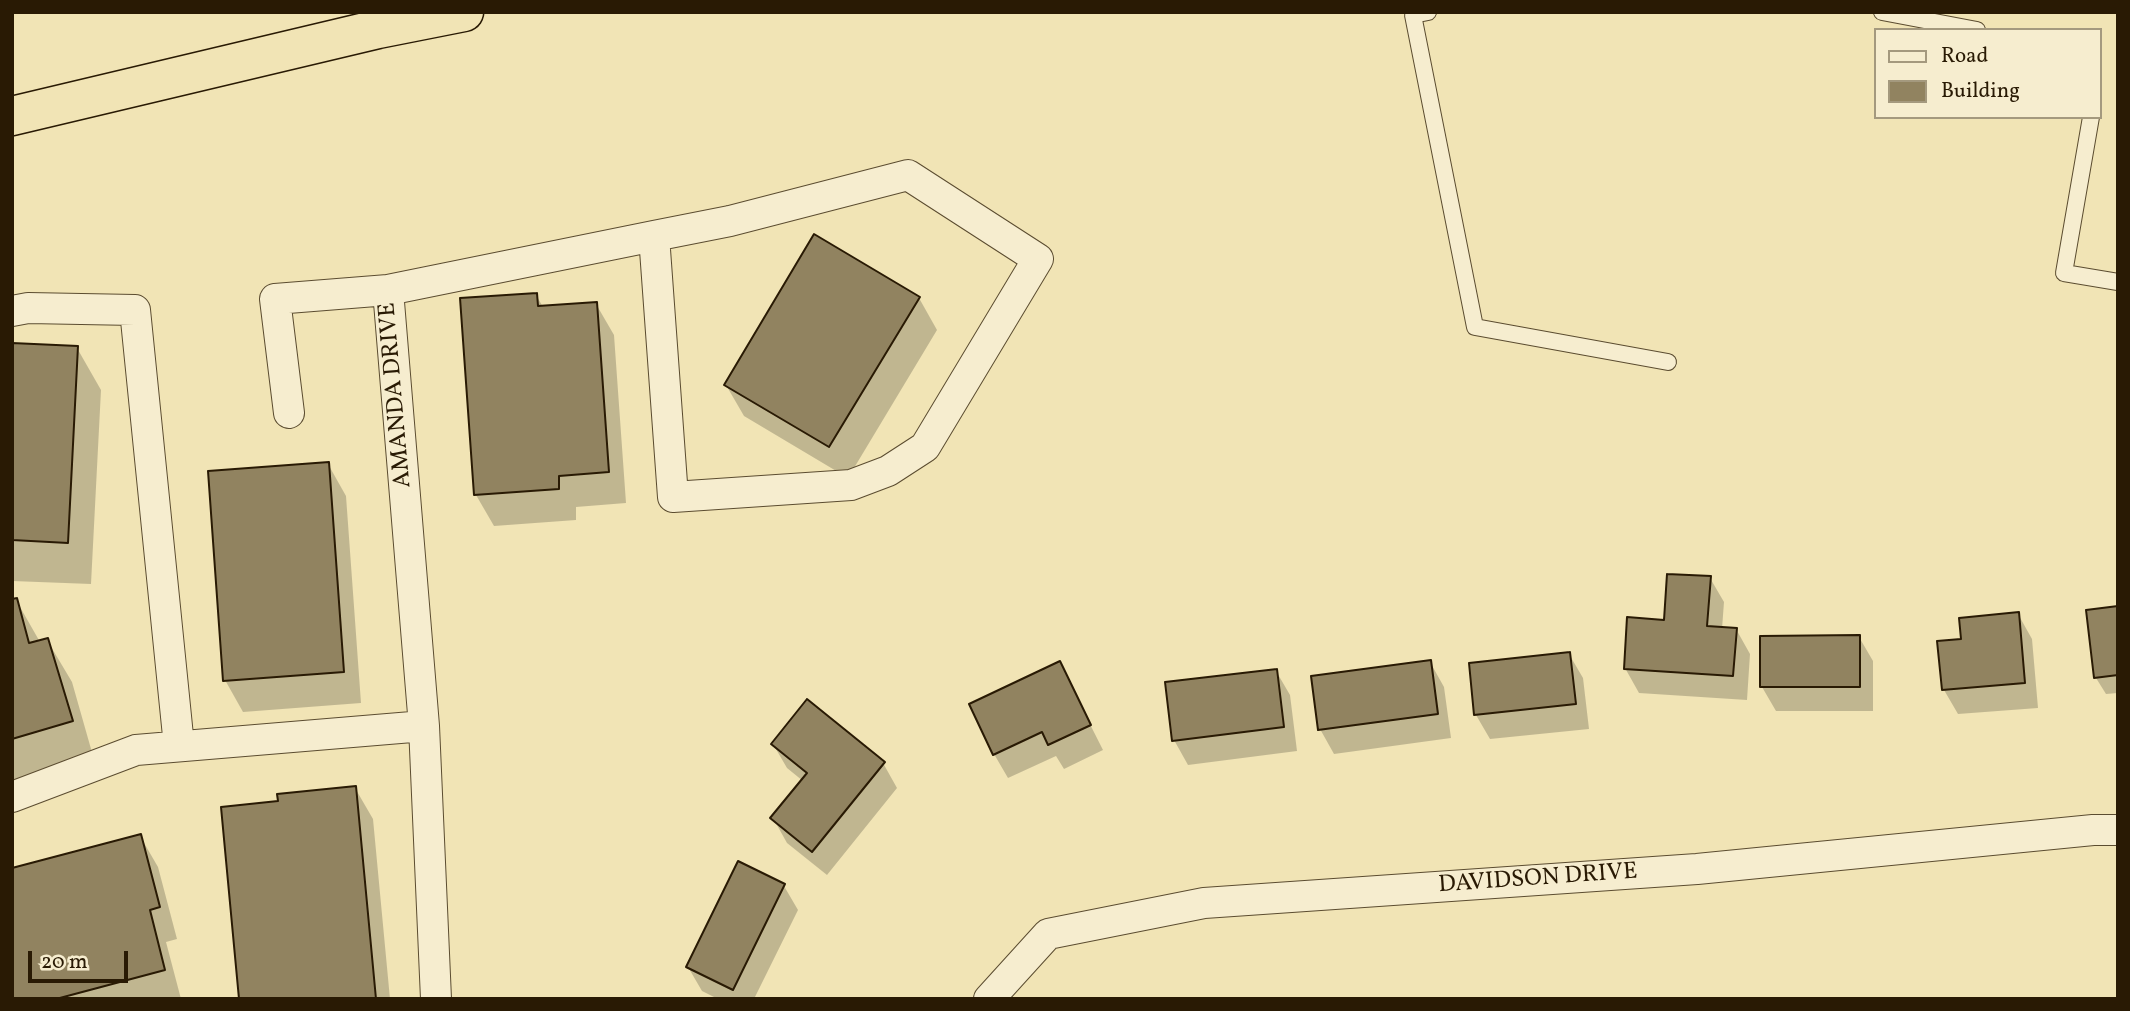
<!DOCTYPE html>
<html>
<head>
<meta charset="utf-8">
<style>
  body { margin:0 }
  #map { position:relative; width:2130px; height:1011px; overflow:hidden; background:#f1e4b5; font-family:Vollkorn,serif }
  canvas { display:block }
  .frame { position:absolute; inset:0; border:14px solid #291a04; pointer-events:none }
  .legend { position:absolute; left:1874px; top:28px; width:228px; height:91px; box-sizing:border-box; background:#f6edcf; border:2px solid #a4997e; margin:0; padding:9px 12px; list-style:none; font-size:21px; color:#291a04 }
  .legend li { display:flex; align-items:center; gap:14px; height:35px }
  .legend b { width:35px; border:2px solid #a4997e }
  .scale { position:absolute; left:28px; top:951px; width:100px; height:32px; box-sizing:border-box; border:4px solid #291a04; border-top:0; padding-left:9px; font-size:21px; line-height:24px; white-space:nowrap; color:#291a04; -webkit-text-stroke:5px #f6edcf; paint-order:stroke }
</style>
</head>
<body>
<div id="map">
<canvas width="2130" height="1011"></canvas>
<div class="frame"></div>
<ul class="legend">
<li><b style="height:9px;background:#f6edcf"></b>Road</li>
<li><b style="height:19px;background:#918360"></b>Building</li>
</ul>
<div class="scale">20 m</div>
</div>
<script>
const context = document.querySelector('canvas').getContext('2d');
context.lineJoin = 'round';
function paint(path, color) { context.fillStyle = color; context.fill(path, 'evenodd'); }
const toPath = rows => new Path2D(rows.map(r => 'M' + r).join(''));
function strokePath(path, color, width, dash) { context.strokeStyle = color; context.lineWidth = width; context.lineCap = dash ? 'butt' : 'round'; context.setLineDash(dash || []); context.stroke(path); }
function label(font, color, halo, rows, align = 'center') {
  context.font = font + ' Vollkorn,serif'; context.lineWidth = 5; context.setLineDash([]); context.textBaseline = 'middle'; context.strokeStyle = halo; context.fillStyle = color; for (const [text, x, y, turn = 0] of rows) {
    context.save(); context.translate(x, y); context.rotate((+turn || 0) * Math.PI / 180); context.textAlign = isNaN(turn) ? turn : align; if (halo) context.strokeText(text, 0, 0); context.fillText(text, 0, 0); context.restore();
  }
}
const shadow = toPath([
  [536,295,543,307,596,304,614,335,626,503,576,507,576,520,494,526,476,495,462,300],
  [919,298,937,330,848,478,744,416,726,385],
  [12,345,77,348,101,390,91,584,12,581],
  [328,464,346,496,361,703,243,712,225,680],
  [1710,578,1724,602,1722,629,1736,629,1750,654,1747,700,1639,693,1625,668],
  [16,600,40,642,47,640,72,682,95,763,12,787,12,601],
  [2118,608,2118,693,2106,694,2096,678,2088,612],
  [2018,614,2032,639,2038,708,1958,714,1944,690,1963,641],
  [1859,637,1873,661,1873,711,1776,711,1762,687],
  [1569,654,1583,678,1589,729,1490,739,1476,715],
  [1430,662,1444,687,1451,738,1334,754,1320,729],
  [1059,663,1103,750,1064,769,1056,756,1008,778,994,754],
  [1276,671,1290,695,1297,751,1188,765,1174,740],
  [773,744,883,763,897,788,827,875,787,843,773,818,803,781,787,768],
  [355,788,373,819,390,999,241,999,280,803],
  [140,836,158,867,177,939,166,942,181,999,12,999],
  [784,886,798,910,754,999,718,999,702,991,688,967]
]);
const building = toPath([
  [814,234,920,297,829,447,724,385,814,234],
  [537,293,538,306,597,302,609,472,559,476,559,489,474,495,460,298,537,293],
  [12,343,78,346,68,543,12,540,12,343],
  [329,462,344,672,223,681,208,471,329,462],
  [1667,574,1711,576,1707,626,1737,628,1733,676,1624,669,1627,617,1664,620,1667,574],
  [17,598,29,643,48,638,73,721,12,739,12,599,17,598],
  [2118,606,2118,675,2094,678,2086,610,2118,606],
  [2019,612,2025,683,1942,690,1937,641,1961,639,1959,618,2019,612],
  [1860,635,1860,687,1760,687,1760,636,1860,635],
  [1570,652,1576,704,1474,715,1469,663,1570,652],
  [1431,660,1438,714,1318,730,1311,676,1431,660],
  [1060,661,1091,725,1048,745,1042,732,993,755,969,704,1060,661],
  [1277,669,1284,727,1172,741,1165,682,1277,669],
  [807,699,885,762,812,852,770,818,807,773,771,744,807,699],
  [356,786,376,999,239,999,221,807,278,801,277,794,356,786],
  [141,834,160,907,150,910,165,970,56,999,12,999,12,868,141,834],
  [738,861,785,884,733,990,686,967,738,861]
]);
const lane = toPath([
  [1428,12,1413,15,1475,327,1668,362],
  [1882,12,1977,30],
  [2091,117,2064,273,2118,282]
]);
const street = toPath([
  [388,290,424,726],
  [12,311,28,308,135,310,179,746],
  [289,413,275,299,388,290,654,236,730,221,908,175,1038,259,925,447,888,471,851,485,673,497,654,236],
  [12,797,136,750,424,726,436,999],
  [989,999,1048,934,1204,903,1697,869,2093,830,2118,830]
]);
const highway = toPath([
  [12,116,378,29,464,12]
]);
const streetNames = [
  ["AMANDA DRIVE",397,395,-95],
  ["DAVIDSON DRIVE",1538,880,-4]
];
paint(shadow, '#0003');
paint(building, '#918360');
strokePath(building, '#291a04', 2);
strokePath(lane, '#5b4c30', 18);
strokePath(street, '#5b4c30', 32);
strokePath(highway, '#291a04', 41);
strokePath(lane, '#f6edcf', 16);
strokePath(street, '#f6edcf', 30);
strokePath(highway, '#f1e4b5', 38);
label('24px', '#291a04', '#f6edcf', streetNames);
</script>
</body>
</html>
